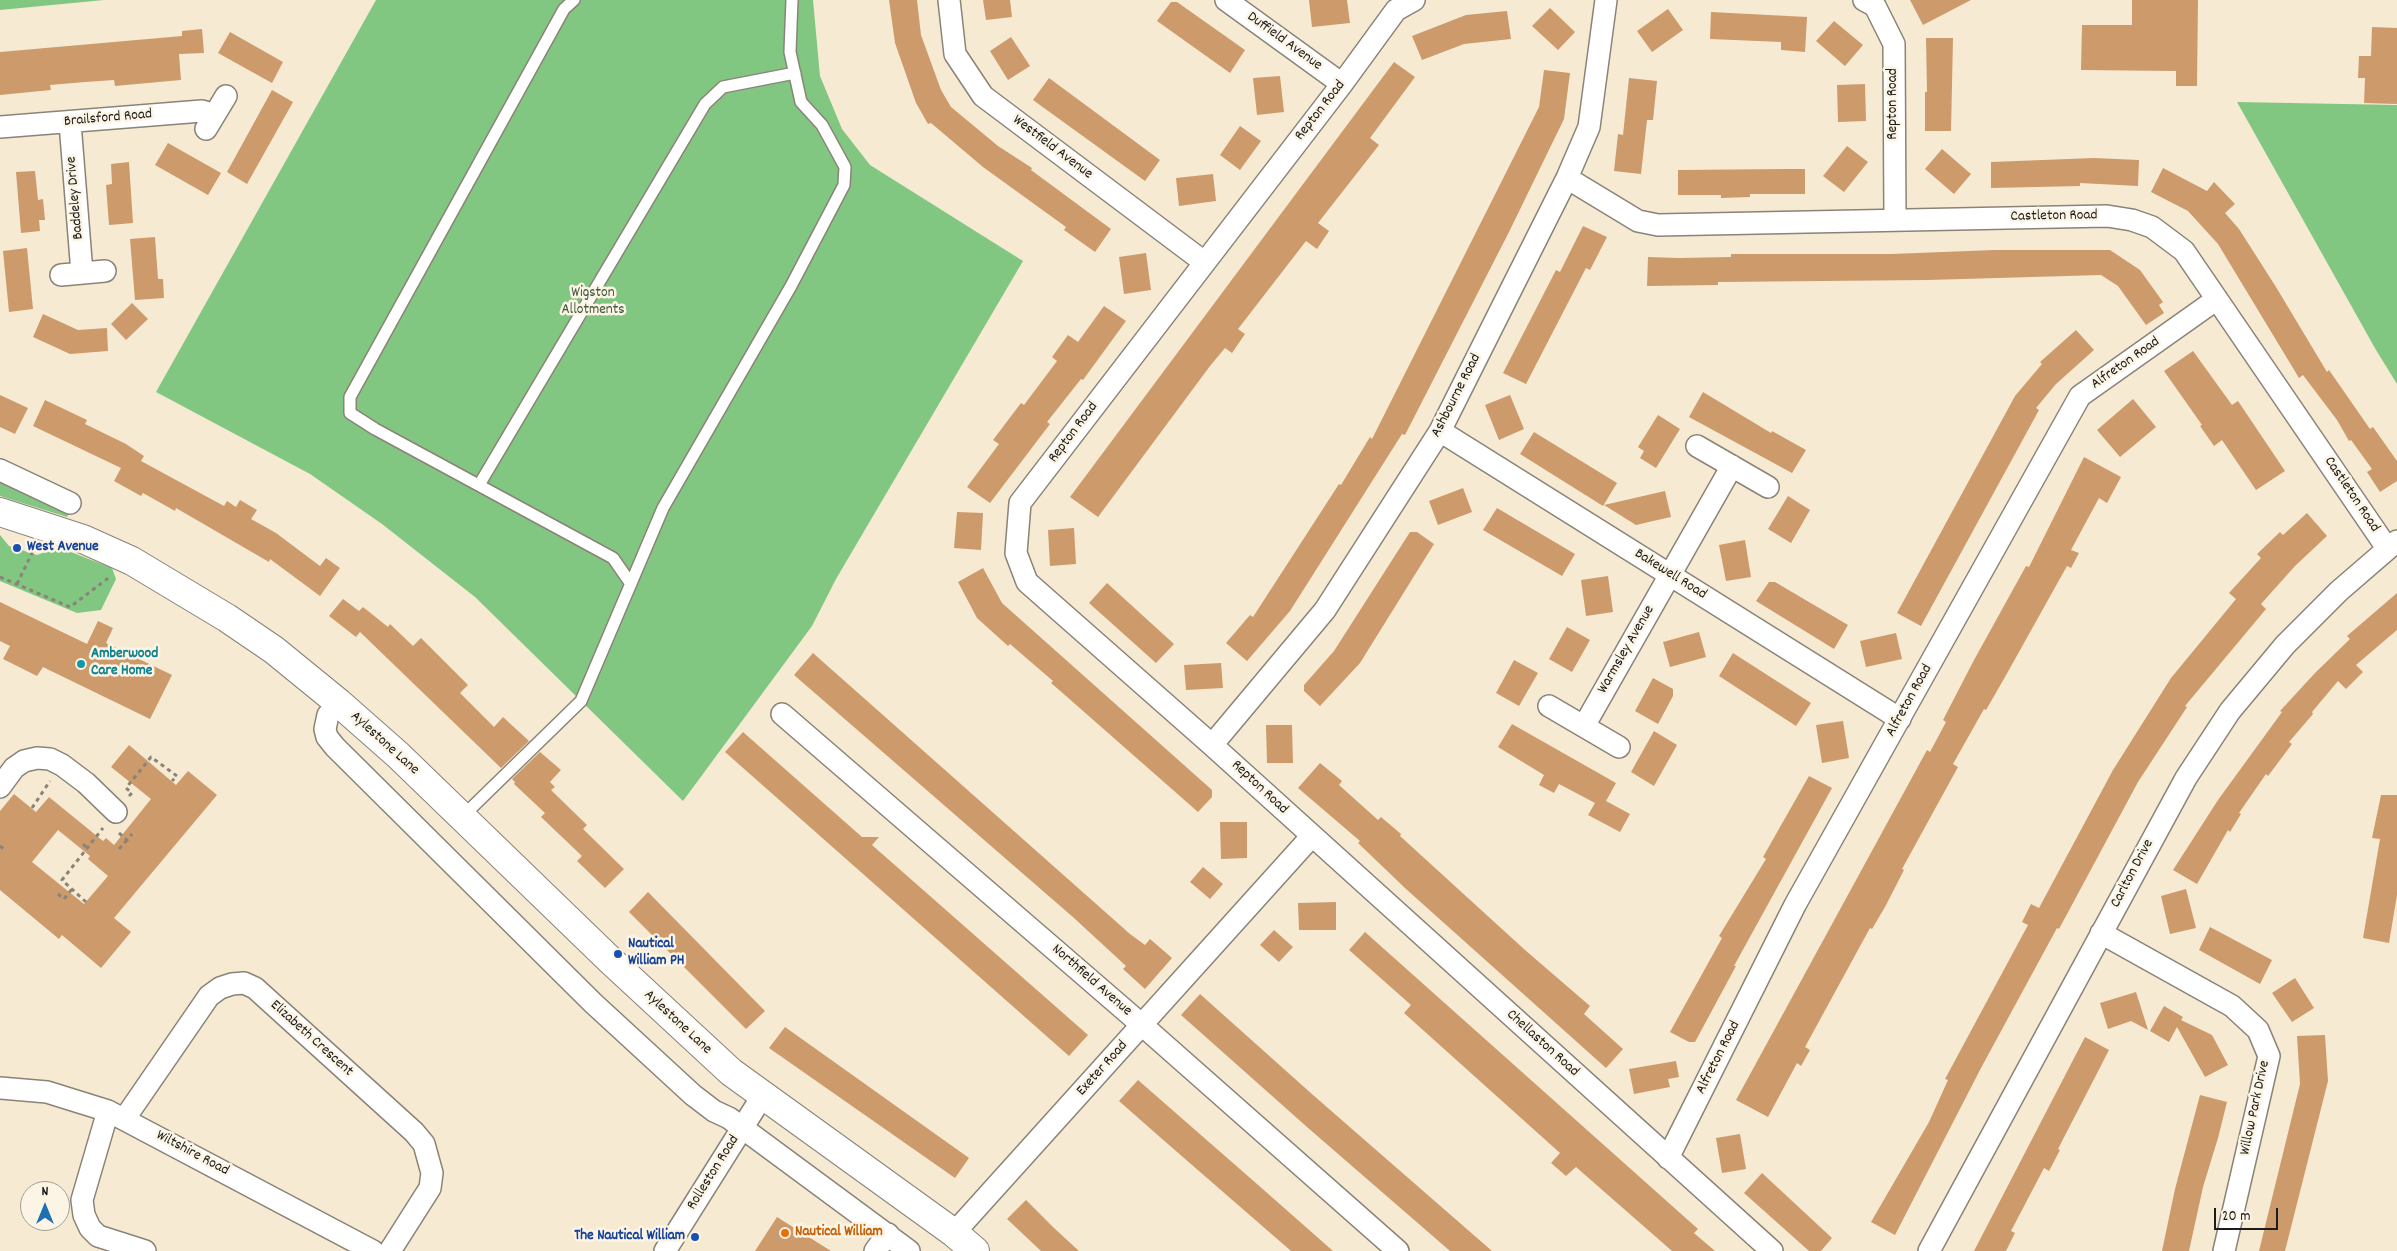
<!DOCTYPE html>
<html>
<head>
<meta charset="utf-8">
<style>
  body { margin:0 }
  #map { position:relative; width:2397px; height:1251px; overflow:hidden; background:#f7ead3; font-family:Dekko,sans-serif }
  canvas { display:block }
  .north { position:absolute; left:20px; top:1181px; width:50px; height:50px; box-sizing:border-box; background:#fcf5e5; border:1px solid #a29e95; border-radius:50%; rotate:0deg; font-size:14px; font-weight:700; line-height:20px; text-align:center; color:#1c1c1c }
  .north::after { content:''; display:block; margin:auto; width:18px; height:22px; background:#1f6fb2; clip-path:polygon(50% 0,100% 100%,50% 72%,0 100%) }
  .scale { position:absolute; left:2214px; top:1208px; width:64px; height:22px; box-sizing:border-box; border:2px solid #1c1c1c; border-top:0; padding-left:6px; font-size:15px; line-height:18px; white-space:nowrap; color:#1c1c1c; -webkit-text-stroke:4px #fcf5e5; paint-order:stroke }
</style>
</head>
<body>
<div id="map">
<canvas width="2397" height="1251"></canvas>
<div class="north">N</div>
<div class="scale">20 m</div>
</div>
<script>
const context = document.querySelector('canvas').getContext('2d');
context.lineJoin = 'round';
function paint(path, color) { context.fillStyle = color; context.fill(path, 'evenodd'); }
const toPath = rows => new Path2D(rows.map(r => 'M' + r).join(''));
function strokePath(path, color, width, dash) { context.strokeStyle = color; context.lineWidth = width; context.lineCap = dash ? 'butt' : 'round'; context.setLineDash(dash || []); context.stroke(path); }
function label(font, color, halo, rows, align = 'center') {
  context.font = font + ' Dekko,sans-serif'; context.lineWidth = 5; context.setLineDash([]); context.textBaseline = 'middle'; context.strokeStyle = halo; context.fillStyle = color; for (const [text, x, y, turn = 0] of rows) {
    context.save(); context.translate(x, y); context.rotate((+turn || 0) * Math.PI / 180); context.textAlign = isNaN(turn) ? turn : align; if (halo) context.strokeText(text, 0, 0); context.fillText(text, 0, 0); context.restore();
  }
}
const green = toPath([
  [0,0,104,0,0,10],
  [376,0,813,0,820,76,842,129,870,165,1023,261,836,579,812,626,683,801,475,597,382,524,310,474,156,392],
  [2237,102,2397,105,2397,384,2376,350],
  [0,480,70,511,67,517,0,496],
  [0,535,9,546,37,555,58,547,112,568,116,579,101,610,77,613,0,581]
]);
const building = toPath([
  [889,0,917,0,921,35,941,90,951,107,998,146,1032,168,1031,170,1111,229,1095,252,1064,230,1066,227,983,167,931,123,928,124,916,103,895,43],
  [983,0,1010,0,1012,17,986,20],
  [1309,0,1347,0,1350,23,1312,27],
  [1910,0,1971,0,1923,25],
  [2132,0,2198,0,2197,86,2176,86,2176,71,2081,70,2082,25,2132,25],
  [1171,2,1177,2,1245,50,1230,73,1157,21],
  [1550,8,1575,32,1558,50,1532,26],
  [1668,9,1683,30,1652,52,1637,31],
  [1507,11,1511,39,1464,44,1422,60,1412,36,1466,15],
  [1711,12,1807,17,1805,52,1781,50,1781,42,1710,39],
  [1834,21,1863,45,1845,66,1816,41],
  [2372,27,2397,28,2397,104,2364,103,2365,78,2358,78,2359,56,2371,56],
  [202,29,204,53,179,54,181,80,115,86,114,80,85,82,50,85,51,90,0,95,0,52,182,36,182,31],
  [230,32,283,62,272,83,218,53],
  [1011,37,1030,66,1008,80,990,51],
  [1926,38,1953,38,1951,131,1925,131,1925,92,1927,92],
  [1394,62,1415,77,1370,138,1379,145,1318,223,1329,231,1317,249,1306,241,1238,329,1245,334,1232,353,1225,348,1210,366,1098,517,1070,497],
  [1544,70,1570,73,1564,119,1509,232,1405,435,1402,434,1290,611,1247,661,1226,643,1250,615,1253,617,1339,484,1341,485,1370,437,1372,439,1539,107],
  [1280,76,1284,112,1257,115,1253,78],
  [1049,78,1160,160,1145,181,1033,100],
  [1629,78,1657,81,1653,120,1647,120,1641,174,1614,171,1618,134,1623,135],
  [1865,84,1866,121,1838,122,1837,85],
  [272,90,293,102,247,184,227,172],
  [1240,126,1261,141,1240,170,1220,155],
  [168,143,221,173,208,195,155,165],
  [1847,146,1868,162,1844,192,1823,176],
  [1942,149,1971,174,1954,194,1925,169],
  [2094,158,2139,160,2138,186,2080,183,2080,186,1991,188,1991,162],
  [129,162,133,223,109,225,106,185,112,184,111,164],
  [2163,168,2207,191,2214,182,2235,204,2225,213,2239,229,2276,287,2327,372,2329,370,2370,429,2373,427,2397,461,2397,481,2380,492,2367,472,2372,469,2351,440,2349,441,2337,420,2303,375,2299,378,2218,244,2188,211,2151,192],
  [1787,169,1805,169,1805,194,1750,194,1750,197,1721,198,1721,195,1678,195,1678,170],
  [35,171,38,200,43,199,45,220,39,220,40,231,21,233,16,172],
  [1213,174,1216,201,1179,206,1176,178],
  [1583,226,1607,237,1590,270,1586,268,1526,384,1503,373,1556,270,1560,272],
  [155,237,158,279,163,279,164,298,135,300,130,239],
  [27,248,33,309,9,312,3,251],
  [1994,250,2110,250,2140,270,2163,302,2159,305,2164,313,2146,325,2118,286,2101,275,1928,280,1718,282,1718,285,1647,286,1648,257,1679,258,1731,257,1731,254,1891,254],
  [1146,253,1151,290,1124,294,1119,257],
  [132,303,148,319,126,340,111,324],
  [1104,306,1126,321,1083,380,1081,379,1047,422,1050,424,990,503,967,487,999,444,993,440,1021,403,1024,405,1057,361,1052,357,1068,335,1078,342],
  [43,314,78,330,107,328,108,351,70,354,33,337],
  [2076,330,2094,350,2056,384,2036,408,2039,410,1921,626,1897,613,2015,396,2042,364,2040,362],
  [2193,351,2232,405,2238,401,2285,471,2256,490,2222,440,2214,446,2200,426,2202,425,2164,371],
  [1703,392,1771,433,1772,431,1806,450,1792,473,1689,417],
  [0,395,28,408,15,434,0,427],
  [1510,395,1524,429,1499,440,1485,405],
  [2133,399,2156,427,2120,457,2097,430],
  [45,400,87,420,85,424,126,444,144,456,141,461,224,506,227,501,236,507,240,500,257,510,251,519,276,533,320,566,326,558,340,568,320,596,270,559,269,562,176,508,175,511,143,493,141,496,114,481,121,468,33,426],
  [1658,415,1680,429,1656,468,1640,458,1644,451,1638,447],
  [1534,432,1617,483,1603,506,1520,454],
  [2084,457,2121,477,2107,503,2099,498,2071,550,2079,553,2071,568,2067,566,2005,677,1986,710,1984,709,1953,764,1958,767,1902,869,1904,870,1885,907,1872,929,1870,928,1805,1047,1810,1050,1801,1066,1797,1063,1768,1117,1736,1100,1927,750,1930,752,1946,722,1943,720,1974,660,2026,566,2029,567],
  [1463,488,1472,512,1438,525,1429,501],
  [1665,491,1671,517,1653,521,1636,525,1604,505],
  [1788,496,1810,510,1791,543,1768,529],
  [1497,508,1575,554,1562,576,1483,530],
  [957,512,983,513,981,550,954,548],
  [2307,513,2327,536,2295,566,2261,604,2266,609,2185,706,2187,707,2138,782,2059,929,2057,928,1981,1068,1895,1235,1871,1222,1929,1122,1948,1080,1945,1079,2028,925,2022,922,2031,904,2039,908,2113,770,2171,678,2236,599,2229,593,2261,558,2257,554,2280,532,2283,535],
  [1074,528,1076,564,1050,566,1048,530],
  [1410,532,1417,532,1434,544,1360,663,1320,706,1304,691,1304,685,1334,651],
  [1745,540,1751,577,1726,581,1719,545],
  [983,568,1002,603,1212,790,1212,797,1198,812,1066,696,1051,683,1053,681,1010,644,1008,646,977,618,958,582],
  [1608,576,1613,612,1586,616,1581,580],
  [1769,582,1775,582,1848,625,1834,649,1756,601],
  [1107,583,1174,644,1156,663,1089,603],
  [2397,593,2397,630,2356,665,2363,672,2346,689,2338,681,2312,712,2313,714,2289,742,2292,744,2268,776,2266,774,2239,813,2241,814,2230,832,2228,830,2197,884,2173,870,2218,800,2282,712,2280,711,2315,673,2350,639,2347,636],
  [343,599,359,611,363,607,388,627,390,624,413,646,421,638,468,685,460,693,494,727,503,717,529,741,501,768,360,632,356,637,329,616],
  [0,602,87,644,98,621,113,628,106,643,172,675,150,719,47,669,43,667,37,676,3,659,10,646,0,641],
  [1567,627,1590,640,1572,672,1549,659],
  [1699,632,1706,657,1670,667,1663,642],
  [1896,633,1902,659,1866,667,1860,641],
  [813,653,1130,934,1145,945,1150,939,1172,958,1145,989,1123,969,1126,966,1074,918,794,675],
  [1733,653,1811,703,1796,726,1719,676],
  [1514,660,1538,673,1519,706,1496,693],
  [1221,663,1223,688,1186,690,1184,665],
  [1653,678,1673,689,1673,696,1658,724,1635,711],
  [1843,721,1849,758,1822,763,1816,725],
  [1512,724,1616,783,1606,801,1630,814,1620,832,1588,815,1595,803,1559,784,1554,793,1539,785,1544,775,1498,747],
  [1266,725,1292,725,1293,763,1267,763],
  [1654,731,1677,745,1654,786,1631,772],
  [743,732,862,837,879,837,872,845,1088,1035,1069,1056,725,752],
  [129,745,176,785,188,771,217,795,114,918,131,932,101,968,62,935,59,939,0,890,0,811,14,794,36,812,49,797,103,841,106,838,114,845,151,799,111,767],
  [58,830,90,856,88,859,108,876,84,904,32,862],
  [540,752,561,770,550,782,555,787,551,790,587,825,583,829,624,869,605,888,577,861,582,856,541,817,545,813,514,784,515,782,512,779],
  [1320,763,1342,781,1339,785,1378,820,1381,817,1401,834,1400,836,1525,950,1590,1006,1584,1014,1623,1049,1606,1068,1406,889,1358,843,1360,841,1298,788],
  [1809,776,1832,788,1734,966,1736,966,1695,1042,1689,1042,1670,1032,1722,938,1719,936,1766,859,1763,857],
  [2381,795,2397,795,2397,895,2389,943,2363,938,2380,839,2372,838],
  [1220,822,1247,822,1247,858,1221,859],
  [1203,867,1223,884,1210,899,1190,882],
  [2186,889,2196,928,2170,934,2161,896],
  [648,892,765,1011,746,1029,629,912],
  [1336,902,1336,930,1299,930,1298,903],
  [2210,927,2272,960,2260,984,2199,950],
  [1274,930,1293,947,1279,962,1260,945],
  [1365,932,1698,1229,1694,1233,1715,1251,1672,1251,1576,1167,1566,1176,1551,1163,1560,1153,1404,1013,1411,1005,1349,950],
  [2295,978,2314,1008,2292,1022,2272,993],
  [2136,992,2148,1030,2131,1021,2108,1029,2100,1003],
  [1200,994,1313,1095,1492,1251,1450,1251,1307,1127,1181,1015],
  [2164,1006,2183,1017,2181,1020,2212,1035,2228,1065,2205,1077,2177,1027,2169,1042,2150,1031],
  [785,1027,969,1158,955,1178,769,1048],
  [2325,1035,2328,1081,2285,1251,2259,1251,2300,1084,2297,1036],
  [2085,1037,2109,1050,2058,1149,2060,1150,2049,1171,2044,1168,2011,1231,2015,1233,2006,1251,1974,1251],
  [1676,1061,1679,1077,1668,1079,1670,1087,1634,1094,1629,1069],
  [1138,1080,1257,1184,1333,1251,1291,1251,1161,1138,1119,1101],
  [2200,1095,2227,1102,2218,1138,2203,1187,2189,1251,2162,1251,2175,1189],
  [1740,1134,1746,1169,1722,1173,1716,1138],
  [1762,1173,1832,1238,1821,1251,1809,1251,1744,1193],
  [1026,1200,1054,1228,1079,1251,1041,1251,1007,1219],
  [777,1217,831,1251,755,1251]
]);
const path = toPath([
  [0,577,70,607,111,576],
  [17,584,34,549],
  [129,796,132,793,126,788,151,757,177,776,172,781],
  [32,808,50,781],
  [119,833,127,840,132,834],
  [83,844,87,848],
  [0,846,5,850],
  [119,849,127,840],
  [58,894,64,899,72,889],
  [86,902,62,880,103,828]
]);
const service = toPath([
  [574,0,564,9,350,397,350,413,375,429,613,558,631,584],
  [479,485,705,104,723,87,795,73],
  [462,817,581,701,663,508,791,286,844,185,845,167,822,125,801,102,790,52,792,0]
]);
const minor = toPath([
  [949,0,955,54,983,96,1204,262],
  [1226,0,1342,84],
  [1414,0,1396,10,1342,84,1020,503,1016,553,1027,582,1212,745,1772,1251],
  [1864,0,1875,6,1894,44,1895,220],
  [70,123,82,273],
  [0,127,202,111,214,115],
  [206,129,226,96],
  [1567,178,1638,221,1658,225,2107,216,2132,220,2152,227,2184,251,2387,548],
  [61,275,105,271],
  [1440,431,1900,719],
  [1697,446,1768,487],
  [0,470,70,503],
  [339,703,328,715,325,729,327,737,335,747,593,1003,693,1095,714,1111,729,1118,909,1251],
  [1549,706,1619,747],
  [782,714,1142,1025,1398,1251],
  [1584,726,1732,466],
  [1212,745,1325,610,1440,431,1567,178,1589,127,1606,0],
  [0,787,14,768,24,761,37,758,50,759,62,765,86,783,116,812],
  [2101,933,2232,1006,2258,1030,2269,1056,2224,1251],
  [0,1088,47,1092,108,1111,373,1251],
  [108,1111,82,1200,84,1215,90,1228,98,1236,145,1251],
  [125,1118,209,996,220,988,232,984,244,983,255,988,414,1132,424,1144,432,1173,430,1188,390,1251],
  [1668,1158,1795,905,2080,396,2217,299],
  [954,1233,1311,837],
  [665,1251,763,1095],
  [875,1251,888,1234],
  [1929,1251,2186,778,2230,711,2285,645,2339,591,2397,541]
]);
const secondary = toPath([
  [0,512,83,539,132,561,227,618,274,650,339,703,398,755,610,960,731,1072,954,1233,975,1251]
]);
const markers = [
  [17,548,5,"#1a4fb4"],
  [81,664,5,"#0f9aa8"],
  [618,954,5,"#1a4fb4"],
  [785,1233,5,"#e8710a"],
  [695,1237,5,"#1a4fb4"]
];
const streetNames = [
  ["Duffield Avenue",1284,42,36],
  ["Repton Road",1894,104,-90],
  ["Repton Road",1321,111,-52],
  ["Brailsford Road",108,119,-5],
  ["Westfield Avenue",1052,148,37],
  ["Baddeley Drive",76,198,-95],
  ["Castleton Road",2054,217,-1],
  ["Alfreton Road",2126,364,-35],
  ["Ashbourne Road",1457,396,-63],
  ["Repton Road",1074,433,-53],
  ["Castleton Road",2351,495,56],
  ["Bakewell Road",1670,575,32],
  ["Warmsley Avenue",1627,650,-60],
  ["Alfreton Road",1910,701,-61],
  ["Aylestone Lane",384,744,42],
  ["Repton Road",1259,788,43],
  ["Carlton Drive",2133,874,-62],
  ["Northfield Avenue",1091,981,41],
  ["Aylestone Lane",677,1023,43],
  ["Elizabeth Crescent",311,1039,42],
  ["Chellaston Road",1542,1044,42],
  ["Alfreton Road",1719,1058,-63],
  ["Exeter Road",1103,1069,-48],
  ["Willow Park Drive",2256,1108,-78],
  ["Wiltshire Road",192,1154,28],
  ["Rolleston Road",714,1173,-58]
];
const parkNames = [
  ["Wigston",593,294],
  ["Allotments",593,311]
];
const transitNames = [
  ["West Avenue",27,548],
  ["Nautical",628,945],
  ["William PH",628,962],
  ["The Nautical William",685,1237,"right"]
];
const cultureNames = [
  ["Amberwood",91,655],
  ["Care Home",91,672]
];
const foodNames = [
  ["Nautical William",795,1233]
];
paint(green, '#82c781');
paint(building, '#cd9a6b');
strokePath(service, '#8a8378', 14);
strokePath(minor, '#8a8378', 24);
strokePath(secondary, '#8a8378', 30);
strokePath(path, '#8a8378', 3, [4, 4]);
strokePath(service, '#fff', 11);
strokePath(minor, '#fff', 21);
strokePath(secondary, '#fff', 28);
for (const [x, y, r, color] of markers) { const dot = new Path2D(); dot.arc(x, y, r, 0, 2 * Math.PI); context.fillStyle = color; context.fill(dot); strokePath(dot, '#fcf5e5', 2); }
label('15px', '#1c1c1c', '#fcf5e5', streetNames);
label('15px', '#40583f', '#fcf5e5', parkNames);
label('bold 15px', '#164399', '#fcf5e5', transitNames, 'left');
label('bold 15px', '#0d838f', '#fcf5e5', cultureNames, 'left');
label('bold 15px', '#c56008', '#fcf5e5', foodNames, 'left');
</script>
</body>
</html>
